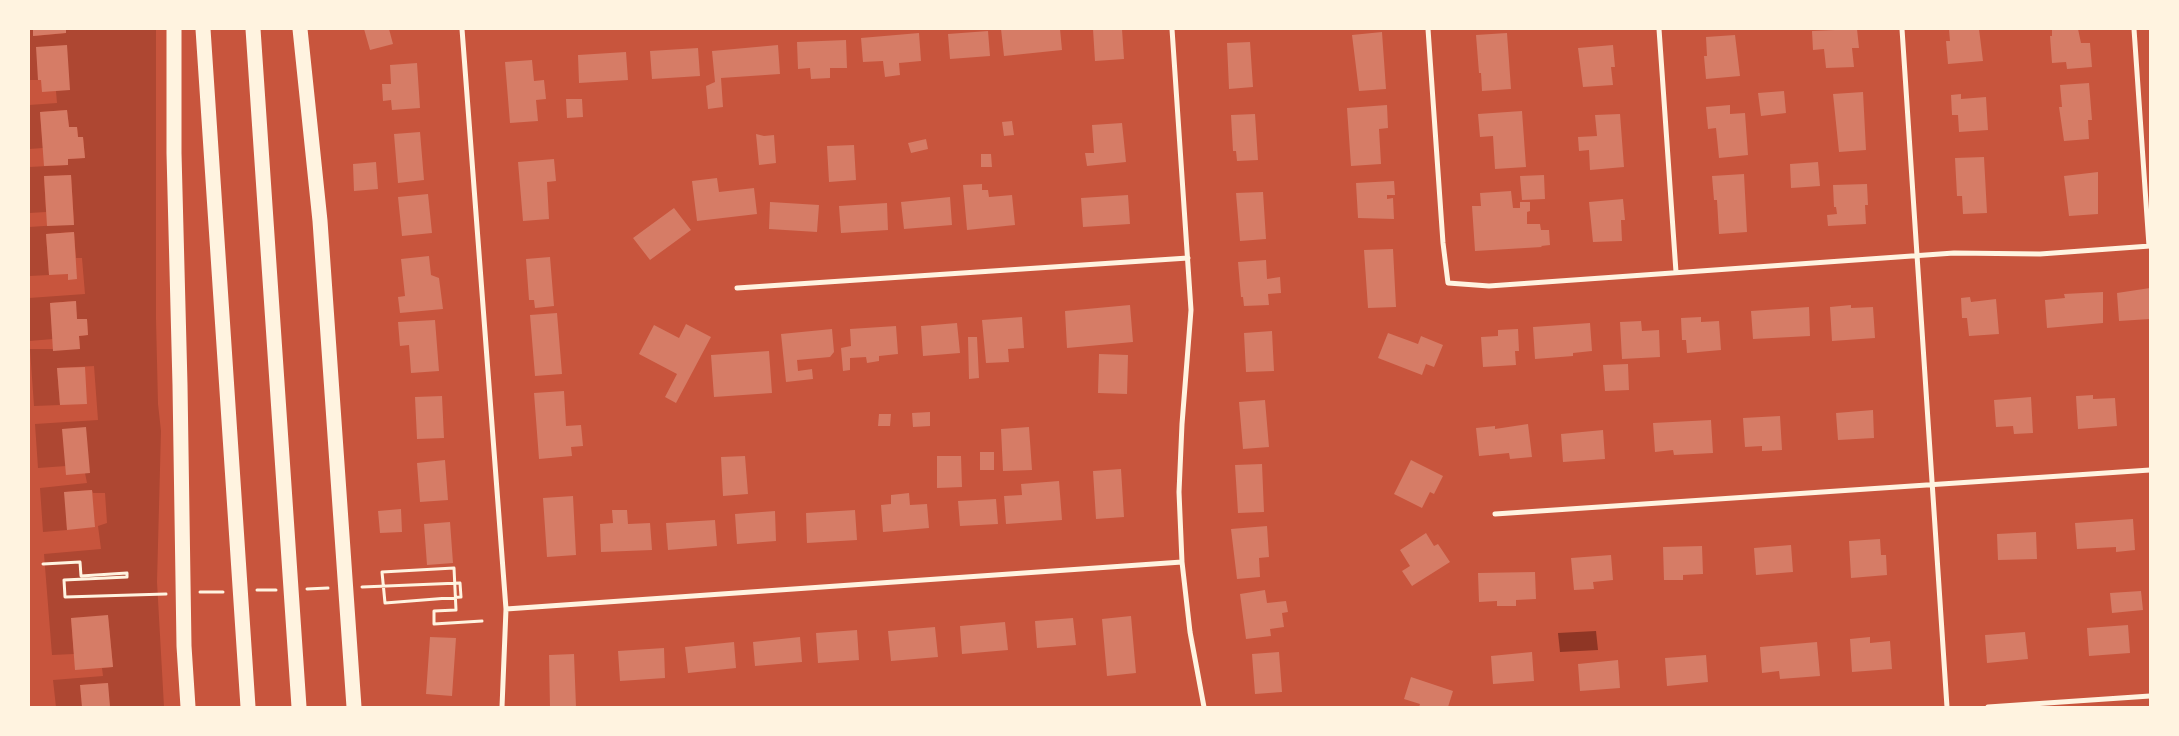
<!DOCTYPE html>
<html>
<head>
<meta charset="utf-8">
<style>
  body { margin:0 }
  #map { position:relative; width:2179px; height:736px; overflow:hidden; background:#c8553d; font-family:Inter,sans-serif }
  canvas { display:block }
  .frame { position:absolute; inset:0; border:30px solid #fff3e0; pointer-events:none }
</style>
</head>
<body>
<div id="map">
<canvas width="2179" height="736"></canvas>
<div class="frame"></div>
</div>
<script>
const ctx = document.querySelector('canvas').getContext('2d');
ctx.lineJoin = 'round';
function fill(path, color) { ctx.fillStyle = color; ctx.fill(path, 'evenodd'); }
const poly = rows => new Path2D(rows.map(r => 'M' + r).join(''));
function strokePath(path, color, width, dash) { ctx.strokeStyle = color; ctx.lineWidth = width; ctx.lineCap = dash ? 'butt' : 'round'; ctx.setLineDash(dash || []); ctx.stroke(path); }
fill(poly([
  [29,29,33,29,34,36,66,33,66,29,156,29,156,319,158,404,161,431,157,582,164,707,110,707,107,683,81,685,82,707,56,707,53,680,103,676,102,668,113,667,108,617,71,618,74,654,52,655,44,554,101,549,98,526,107,523,105,493,93,493,92,490,65,492,67,530,43,532,40,488,87,483,85,473,66,466,38,468,35,424,98,420,94,366,57,368,60,405,34,406,30,349,80,349,79,336,88,335,87,319,77,319,75,301,50,303,53,339,29,341,29,298,85,294,82,258,76,258,74,232,46,234,49,275,29,276,29,227,74,224,71,175,44,177,46,212,29,213,29,167,68,165,68,159,85,158,83,137,78,137,77,127,69,127,67,110,40,112,43,148,29,149,29,105,57,103,56,91,67,46,38,80,29,80]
]), '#ae4732');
fill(poly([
  [1596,631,1598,650,1560,652,1558,633]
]), '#8f3625');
fill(poly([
  [33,29,66,29,66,33,33,36],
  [364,29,389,29,393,44,370,50],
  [1001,29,1060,29,1062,50,1004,56],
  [1093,29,1122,29,1124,59,1095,61],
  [1857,29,1859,48,1852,48,1854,67,1826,68,1824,49,1813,50,1812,31],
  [1949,29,1979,29,1983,61,1948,64,1946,41,1950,41],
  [2052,29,2078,29,2081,43,2090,43,2092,67,2067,69,2066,62,2052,63,2050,36,2052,36],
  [988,31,990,56,950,59,948,34],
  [1382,32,1386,89,1359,91,1352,35],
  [919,33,921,61,899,63,900,75,885,77,883,61,863,62,861,38],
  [1507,33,1511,89,1482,91,1481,73,1479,73,1476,35],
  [1735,35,1740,76,1706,79,1704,56,1707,56,1706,37],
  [846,40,847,68,830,68,830,78,811,79,810,68,798,69,797,42],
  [1250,42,1253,87,1229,89,1227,43],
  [67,45,70,90,42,92,41,80,38,80,36,47],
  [778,45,780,74,721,78,723,107,708,109,706,86,715,82,712,51],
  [1613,45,1615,67,1611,67,1613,85,1583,87,1578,48],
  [698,48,700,76,652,79,650,51],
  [626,52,628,80,579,83,578,55],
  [532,60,534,81,544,80,546,99,536,100,538,121,510,123,505,62],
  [417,63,420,108,392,110,391,100,383,101,382,84,391,84,390,65],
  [2089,83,2092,120,2088,120,2089,139,2064,141,2059,107,2062,107,2060,85],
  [1784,91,1786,113,1761,116,1758,93],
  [1863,92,1866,150,1839,152,1833,94],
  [1961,94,1961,99,1986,97,1988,130,1959,132,1958,115,1952,115,1951,95],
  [566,99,582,99,583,117,567,118],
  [1387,105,1388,128,1379,129,1381,164,1351,166,1347,108],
  [1730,105,1730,114,1745,113,1748,155,1719,158,1716,128,1708,129,1706,107],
  [67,110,69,127,77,127,78,137,83,137,85,158,68,159,68,165,44,166,40,112],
  [1522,111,1526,167,1495,169,1493,136,1480,137,1478,114],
  [1255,114,1258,160,1237,161,1236,151,1233,151,1231,115],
  [1620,114,1624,167,1590,170,1589,150,1579,151,1578,137,1597,136,1595,115],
  [1012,121,1014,135,1004,136,1002,122],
  [1122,123,1126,162,1087,166,1085,153,1094,153,1092,125],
  [420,132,424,180,398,183,394,134],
  [756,134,764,136,774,135,776,163,759,165],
  [926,139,928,149,911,153,908,143],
  [854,145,856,180,829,182,827,146],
  [981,154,991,154,992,167,981,167],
  [1984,157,1987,213,1963,214,1962,196,1957,196,1955,158],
  [554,159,556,181,547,182,549,219,523,221,518,162],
  [376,162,378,189,354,191,353,164],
  [1818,162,1820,186,1791,188,1790,164],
  [2098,172,2098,214,2069,216,2064,176],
  [1744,174,1747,232,1719,234,1717,200,1714,200,1712,176],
  [71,175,74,225,47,226,44,176],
  [1544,175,1545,199,1522,200,1520,176],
  [717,178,719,192,754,188,757,214,697,221,692,181],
  [1394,181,1395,195,1387,195,1387,199,1393,198,1394,219,1358,218,1356,183],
  [982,184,982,190,988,190,989,197,1012,195,1015,225,967,230,963,185],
  [1867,184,1868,205,1865,205,1866,224,1828,226,1827,215,1837,214,1836,207,1834,207,1833,185],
  [1511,191,1513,208,1520,208,1520,202,1530,202,1530,211,1527,212,1527,224,1540,224,1541,230,1549,230,1550,245,1541,246,1542,247,1475,251,1472,206,1481,206,1480,193],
  [1263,192,1266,239,1240,241,1236,193],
  [428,194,432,233,402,236,398,197],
  [1128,195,1130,224,1083,227,1081,198],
  [950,197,952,225,904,229,901,202],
  [1623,199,1625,220,1621,220,1622,241,1593,242,1589,202],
  [770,202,819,205,817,232,769,229],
  [887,203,888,230,841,233,839,206],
  [674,208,691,230,650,260,633,238],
  [74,232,77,279,68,280,68,274,49,275,46,234],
  [1393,249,1396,307,1368,308,1364,250],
  [429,256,431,275,439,278,443,309,400,313,398,297,405,296,401,259],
  [550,257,554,306,535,308,534,300,529,300,526,259],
  [1266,260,1267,279,1280,277,1281,293,1268,294,1269,305,1244,306,1243,297,1241,297,1238,262],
  [2150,288,2150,319,2119,321,2117,293],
  [2103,292,2103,323,2047,328,2045,300,2065,298,2064,294],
  [1970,297,1971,302,1996,299,1999,334,1969,336,1967,318,1962,318,1961,298],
  [76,301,77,319,87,319,88,335,79,336,80,349,53,351,50,303],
  [1130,305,1133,342,1067,348,1065,311],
  [1851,305,1851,308,1873,307,1875,338,1832,341,1830,307],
  [1809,307,1810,336,1753,339,1751,311],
  [557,313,562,374,535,376,530,315],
  [1022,317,1024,348,1008,349,1009,362,986,363,982,320],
  [1701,317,1701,322,1719,321,1721,350,1687,353,1686,340,1682,340,1681,318],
  [435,320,439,371,411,373,409,345,400,346,398,322],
  [1641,321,1642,331,1659,330,1660,357,1622,359,1620,322],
  [957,323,960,353,923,356,921,326],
  [1590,323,1592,351,1573,353,1573,356,1535,359,1533,327],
  [686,324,711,337,676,403,665,397,677,374,639,354,654,325,679,338],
  [896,326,898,354,879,356,879,361,867,363,866,357,850,358,850,370,843,371,841,348,851,346,850,329],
  [832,329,834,352,830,357,797,360,798,371,812,369,813,379,786,382,781,334],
  [1518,329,1519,351,1515,351,1516,365,1483,367,1481,337,1498,336,1498,330],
  [1272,331,1274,371,1246,372,1244,333],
  [1388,333,1418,344,1421,336,1443,345,1434,367,1426,364,1422,375,1378,358],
  [968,337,977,337,979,378,969,379],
  [769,351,772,393,714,397,711,355],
  [1099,354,1128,355,1127,394,1098,393],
  [1628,364,1629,390,1605,391,1603,365],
  [85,367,87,404,60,405,57,368],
  [564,391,566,426,581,425,583,446,571,447,572,456,539,459,534,393],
  [2093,395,2093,399,2115,398,2117,426,2078,429,2076,396],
  [442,396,444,438,417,439,415,397],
  [2031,397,2033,433,2014,434,2013,426,1996,427,1994,400],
  [1265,400,1269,447,1243,449,1239,402],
  [1873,410,1874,438,1838,440,1836,413],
  [930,412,930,426,913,427,912,413],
  [879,414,891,414,890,426,878,426],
  [1780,416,1782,450,1762,451,1762,446,1745,447,1743,418],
  [1711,420,1713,453,1674,455,1673,450,1655,452,1653,423],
  [1528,424,1532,457,1510,459,1509,453,1479,456,1476,428,1495,426,1495,429],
  [86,427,90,473,66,475,62,429],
  [1029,427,1032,470,1003,471,1001,429],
  [1603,430,1605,459,1563,462,1561,434],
  [980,452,994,452,994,470,980,470],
  [745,456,748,494,723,496,721,457],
  [937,456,961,456,962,487,937,488],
  [445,460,448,500,420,502,417,463],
  [1411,460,1443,476,1434,494,1430,492,1422,508,1394,494],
  [1262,464,1264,512,1238,513,1235,465],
  [1121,469,1124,517,1096,519,1093,471],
  [1059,481,1062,520,1006,524,1004,496,1022,495,1021,484],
  [92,490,95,527,67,530,64,492],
  [909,493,910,505,927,504,929,528,883,532,881,505,891,504,891,495],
  [573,496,576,555,547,557,543,498],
  [996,499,998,524,960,526,958,501],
  [401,509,402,532,380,533,378,511],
  [612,510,627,510,628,524,650,523,652,550,601,552,600,524,613,523],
  [855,510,857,540,807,543,806,513],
  [775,511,776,541,737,544,735,514],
  [2133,519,2135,550,2116,552,2116,547,2077,549,2075,523],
  [715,520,717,546,668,550,666,523],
  [450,522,453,563,427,565,424,524],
  [1267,526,1269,557,1259,558,1260,577,1237,579,1231,529],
  [2036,532,2037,559,1998,560,1997,534],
  [1426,533,1434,546,1438,544,1450,562,1412,586,1402,571,1410,566,1400,550],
  [1880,539,1881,555,1886,555,1887,575,1851,578,1849,541],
  [1791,545,1793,572,1756,575,1754,548],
  [1702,546,1703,574,1683,575,1683,580,1664,580,1663,547],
  [1611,555,1613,580,1593,582,1594,589,1574,590,1571,558],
  [1535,572,1536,599,1516,600,1516,606,1497,606,1497,601,1479,602,1478,573],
  [1265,590,1267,603,1286,601,1288,612,1282,613,1284,627,1270,629,1271,636,1246,639,1240,594],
  [2141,591,2143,610,2112,613,2110,593],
  [108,615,113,667,75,670,71,618],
  [1131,616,1136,673,1107,676,1102,619],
  [1073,618,1076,645,1037,648,1035,621],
  [1005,622,1008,650,962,654,960,626],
  [2128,625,2130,653,2089,656,2087,628],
  [935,627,938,657,891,661,888,631],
  [857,630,859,660,818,663,816,633],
  [2025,632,2028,659,1987,663,1985,635],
  [430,637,456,638,452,696,426,694],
  [800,637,802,662,755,666,753,642],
  [1870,637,1870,643,1890,641,1892,669,1852,672,1850,639],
  [734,642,736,668,688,673,685,647],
  [1817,642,1820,676,1780,679,1779,671,1762,673,1760,647],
  [664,648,665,678,620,681,618,651],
  [1279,652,1282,692,1255,694,1252,654],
  [1532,652,1534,681,1493,684,1491,656],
  [574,654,576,707,550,707,549,655],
  [1706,655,1708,682,1667,686,1665,658],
  [1618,660,1620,688,1580,691,1578,664],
  [1411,677,1453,691,1448,707,1419,707,1420,704,1404,699],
  [108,683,110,707,82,707,80,685]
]), '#d67c66');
strokePath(poly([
  [43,564,80,562,81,576,127,573,127,577],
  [127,577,64,580,65,597,166,594],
  [362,587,460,583,461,597,385,603,382,572,454,568,456,610,434,611,434,624,482,621],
  [307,589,328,588],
  [257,590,276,590],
  [200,592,223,592]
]), '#fff3e0', 3);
strokePath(poly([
  [462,29,506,609,502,707],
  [1172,29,1191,310,1182,424,1179,492,1182,562,1190,632,1204,707],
  [1428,29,1443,243,1448,283,1489,286,1954,253,2040,254,2150,246],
  [1659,29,1676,272],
  [1902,29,1947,707],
  [2134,29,2149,246],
  [737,288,1188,258],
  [1495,514,2150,470],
  [506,609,1182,562],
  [1988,707,2150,696]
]), '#fff3e0', 5);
strokePath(poly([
  [174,29,174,153,180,385,184,646,188,707],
  [203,29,248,707],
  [253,29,299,707],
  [300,29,320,221,354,707]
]), '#fff3e0', 15);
</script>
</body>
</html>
